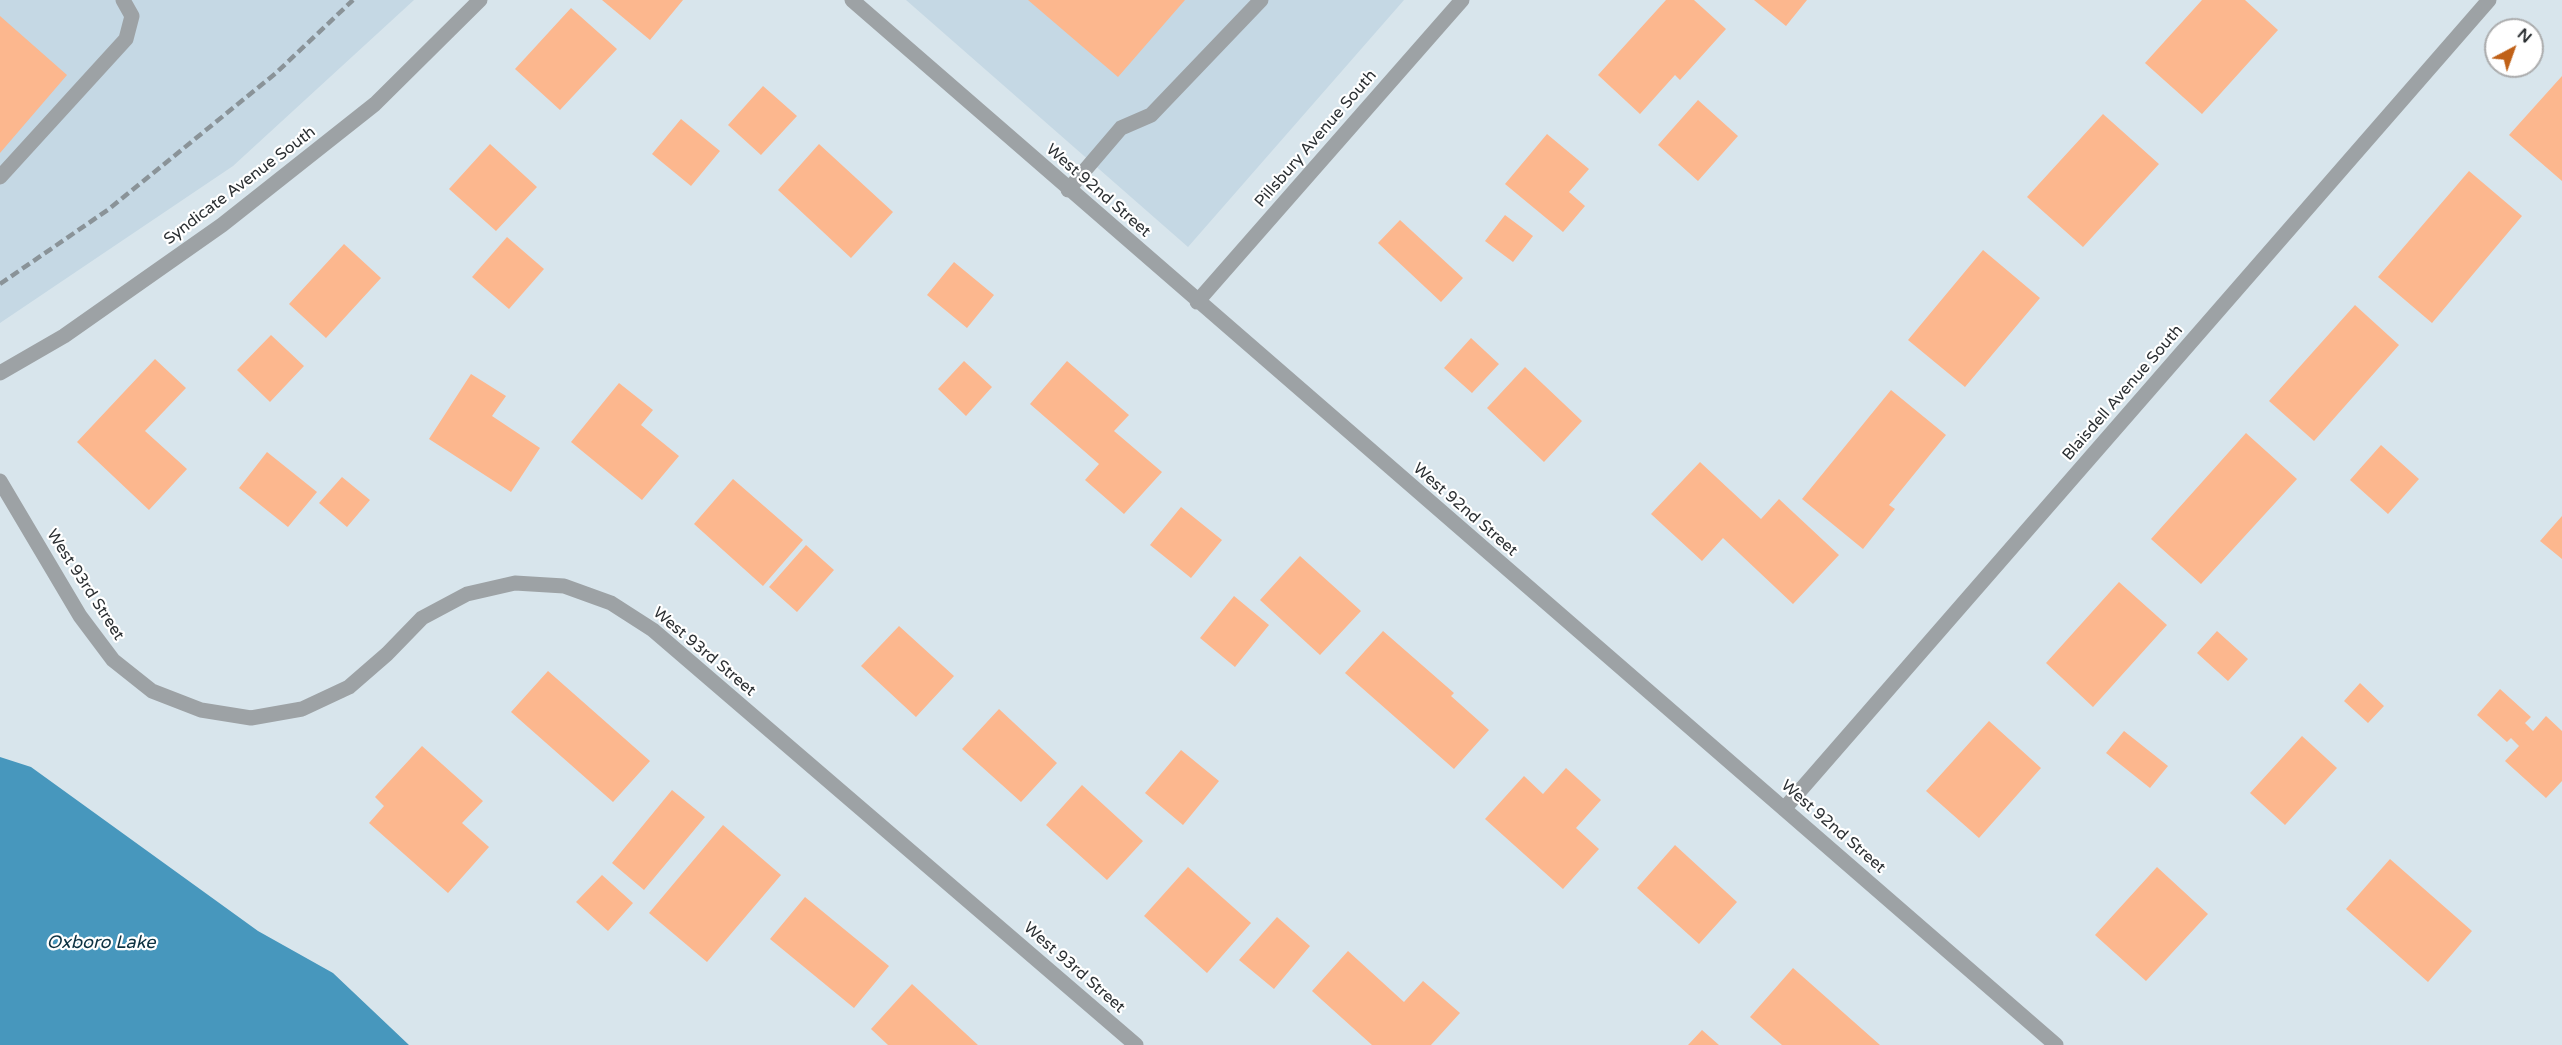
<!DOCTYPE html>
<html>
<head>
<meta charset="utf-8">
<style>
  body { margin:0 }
  #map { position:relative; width:2562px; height:1045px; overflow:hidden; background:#d8e5ec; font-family:"Varela Round",sans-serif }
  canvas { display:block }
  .north { position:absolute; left:2484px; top:18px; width:60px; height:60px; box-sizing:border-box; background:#fff; border:2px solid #abacad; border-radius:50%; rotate:41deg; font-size:16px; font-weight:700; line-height:24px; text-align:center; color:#2c3033 }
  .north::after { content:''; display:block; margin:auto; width:21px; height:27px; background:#c06117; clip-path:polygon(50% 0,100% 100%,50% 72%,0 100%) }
</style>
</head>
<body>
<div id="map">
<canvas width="2562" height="1045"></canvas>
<div class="north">N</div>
</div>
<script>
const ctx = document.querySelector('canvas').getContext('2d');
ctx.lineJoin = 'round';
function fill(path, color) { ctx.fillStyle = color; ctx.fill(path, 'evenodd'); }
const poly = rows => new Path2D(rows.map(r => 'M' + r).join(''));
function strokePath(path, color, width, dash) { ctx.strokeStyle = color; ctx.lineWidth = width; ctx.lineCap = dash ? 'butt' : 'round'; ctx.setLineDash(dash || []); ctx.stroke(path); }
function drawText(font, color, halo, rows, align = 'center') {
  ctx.font = font + ' "Varela Round",sans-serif'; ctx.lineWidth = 4.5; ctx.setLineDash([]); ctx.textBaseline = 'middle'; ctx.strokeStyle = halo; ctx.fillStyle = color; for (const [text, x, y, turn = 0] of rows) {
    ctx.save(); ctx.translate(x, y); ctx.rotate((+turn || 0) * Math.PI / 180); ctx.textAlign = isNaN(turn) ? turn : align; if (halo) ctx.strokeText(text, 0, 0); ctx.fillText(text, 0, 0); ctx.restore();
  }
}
fill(poly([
  [0,0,414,0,233,166,0,323],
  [906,0,1404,0,1188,247]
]), '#c5d8e4');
fill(poly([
  [0,757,31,767,258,931,333,973,409,1045,0,1045]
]), '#4797bd');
fill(poly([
  [602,0,683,0,650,40],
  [1028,0,1185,0,1118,77],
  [1666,0,1694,0,1726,29,1680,80,1675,75,1640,114,1598,75],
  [1754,0,1807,0,1786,26],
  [2202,0,2245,0,2278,30,2202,114,2145,63],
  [571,8,617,49,560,110,515,69],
  [0,16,67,75,0,153],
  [2562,76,2562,181,2509,135],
  [763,86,797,116,761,155,728,125],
  [1698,100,1738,136,1698,181,1658,145],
  [2103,114,2159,164,2083,247,2027,197],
  [681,119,720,151,691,186,652,154],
  [1547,134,1589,169,1569,192,1585,206,1563,232,1505,184],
  [490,144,537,187,496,231,449,189],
  [819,144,893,212,851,258,778,190],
  [2469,171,2522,216,2432,323,2378,277],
  [1505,215,1533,236,1513,262,1485,241],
  [1400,220,1463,278,1441,302,1378,243],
  [507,237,544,269,509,309,472,277],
  [344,244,381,278,326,338,289,304],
  [1983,250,2040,298,1965,387,1908,340],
  [954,262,994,295,967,328,927,295],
  [2355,305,2399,345,2314,441,2269,401],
  [271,335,304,366,270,402,237,370],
  [1471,338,1499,364,1472,393,1444,368],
  [155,359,186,388,145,431,187,469,149,510,77,442],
  [964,361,992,387,966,416,938,389],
  [1067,361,1129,415,1114,431,1162,472,1124,514,1085,480,1099,464,1030,404],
  [1525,367,1582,421,1544,462,1487,408],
  [471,374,506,396,492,416,540,448,511,492,429,439],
  [619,383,653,410,641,425,679,456,642,500,571,442],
  [1891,390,1946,435,1889,505,1895,509,1863,549,1802,499],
  [2246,433,2297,479,2201,584,2151,539],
  [2381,445,2419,479,2388,514,2350,480],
  [267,452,317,492,288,527,239,488],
  [1700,462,1761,519,1779,499,1839,555,1793,604,1723,538,1702,561,1651,514],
  [342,477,370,500,347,527,319,503],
  [733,479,803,540,763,586,694,524],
  [1181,507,1222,540,1191,578,1150,545],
  [2562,516,2562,559,2540,541],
  [806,545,834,570,797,612,769,587],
  [1300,556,1361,611,1320,655,1260,600],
  [2119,582,2167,625,2093,707,2046,663],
  [1234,596,1269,625,1235,667,1200,638],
  [899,626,954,676,916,717,861,666],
  [1383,631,1454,693,1451,696,1489,730,1454,769,1345,673],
  [2217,631,2248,659,2228,681,2197,653],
  [548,671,650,761,613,802,511,712],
  [2360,683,2384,706,2368,723,2344,701],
  [2500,689,2531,717,2525,723,2533,731,2546,716,2562,731,2562,781,2546,798,2505,761,2519,746,2511,738,2507,742,2477,715],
  [999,709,1057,763,1021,802,962,749],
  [1989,721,2041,768,1979,838,1926,791],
  [2124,731,2168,766,2150,788,2106,753],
  [2302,736,2337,768,2285,825,2250,793],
  [422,746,483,801,462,823,489,847,448,893,369,823,384,806,375,797],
  [1181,750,1219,781,1183,825,1145,793],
  [1566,768,1601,800,1576,828,1599,849,1563,889,1485,819,1524,776,1543,794],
  [1082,785,1143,841,1107,880,1046,825],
  [672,790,705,817,644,890,612,863],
  [723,825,781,875,707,962,649,913],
  [1675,845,1737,902,1699,944,1637,888],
  [2390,859,2472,931,2428,982,2346,909],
  [1188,867,1251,923,1207,973,1144,916],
  [2157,867,2208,914,2146,981,2095,935],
  [602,875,633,903,608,931,576,902],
  [805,897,889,966,854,1008,770,939],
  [1277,917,1310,946,1274,989,1239,960],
  [1348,951,1404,1002,1423,981,1460,1013,1431,1045,1372,1045,1312,991],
  [1793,968,1880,1045,1782,1045,1750,1017],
  [912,984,978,1045,888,1045,871,1029],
  [1702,1030,1719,1045,1688,1045]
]), '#fcb78e');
strokePath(poly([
  [852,0,2056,1045],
  [0,177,126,39,132,16,123,0],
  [1068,190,1121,128,1151,115,1261,0],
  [1197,302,1462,0],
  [0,373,64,336,222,225,375,104,480,0],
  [0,481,80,616,113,660,152,691,201,710,251,718,302,709,349,687,387,654,422,618,467,594,515,583,564,586,611,603,653,630,1136,1045],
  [1784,809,2489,0]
]), '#9da2a5', 15);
strokePath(poly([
  [0,284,109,209,276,73,353,0]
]), '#8a9398', 4.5, [9, 4.5]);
drawText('16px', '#2c3033', '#fff', [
  ["Pillsbury Avenue South",1316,139,-49],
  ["Syndicate Avenue South",240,186,-37],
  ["West 92nd Street",1098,191,41],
  ["Blaisdell Avenue South",2123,393,-49],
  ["West 92nd Street",1465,510,41],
  ["West 93rd Street",85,585,57],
  ["West 93rd Street",704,652,40],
  ["West 92nd Street",1833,827,41],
  ["West 93rd Street",1074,968,41]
]);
drawText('italic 18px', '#0d3242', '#fff', [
  ["Oxboro Lake",101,943]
]);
</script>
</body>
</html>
